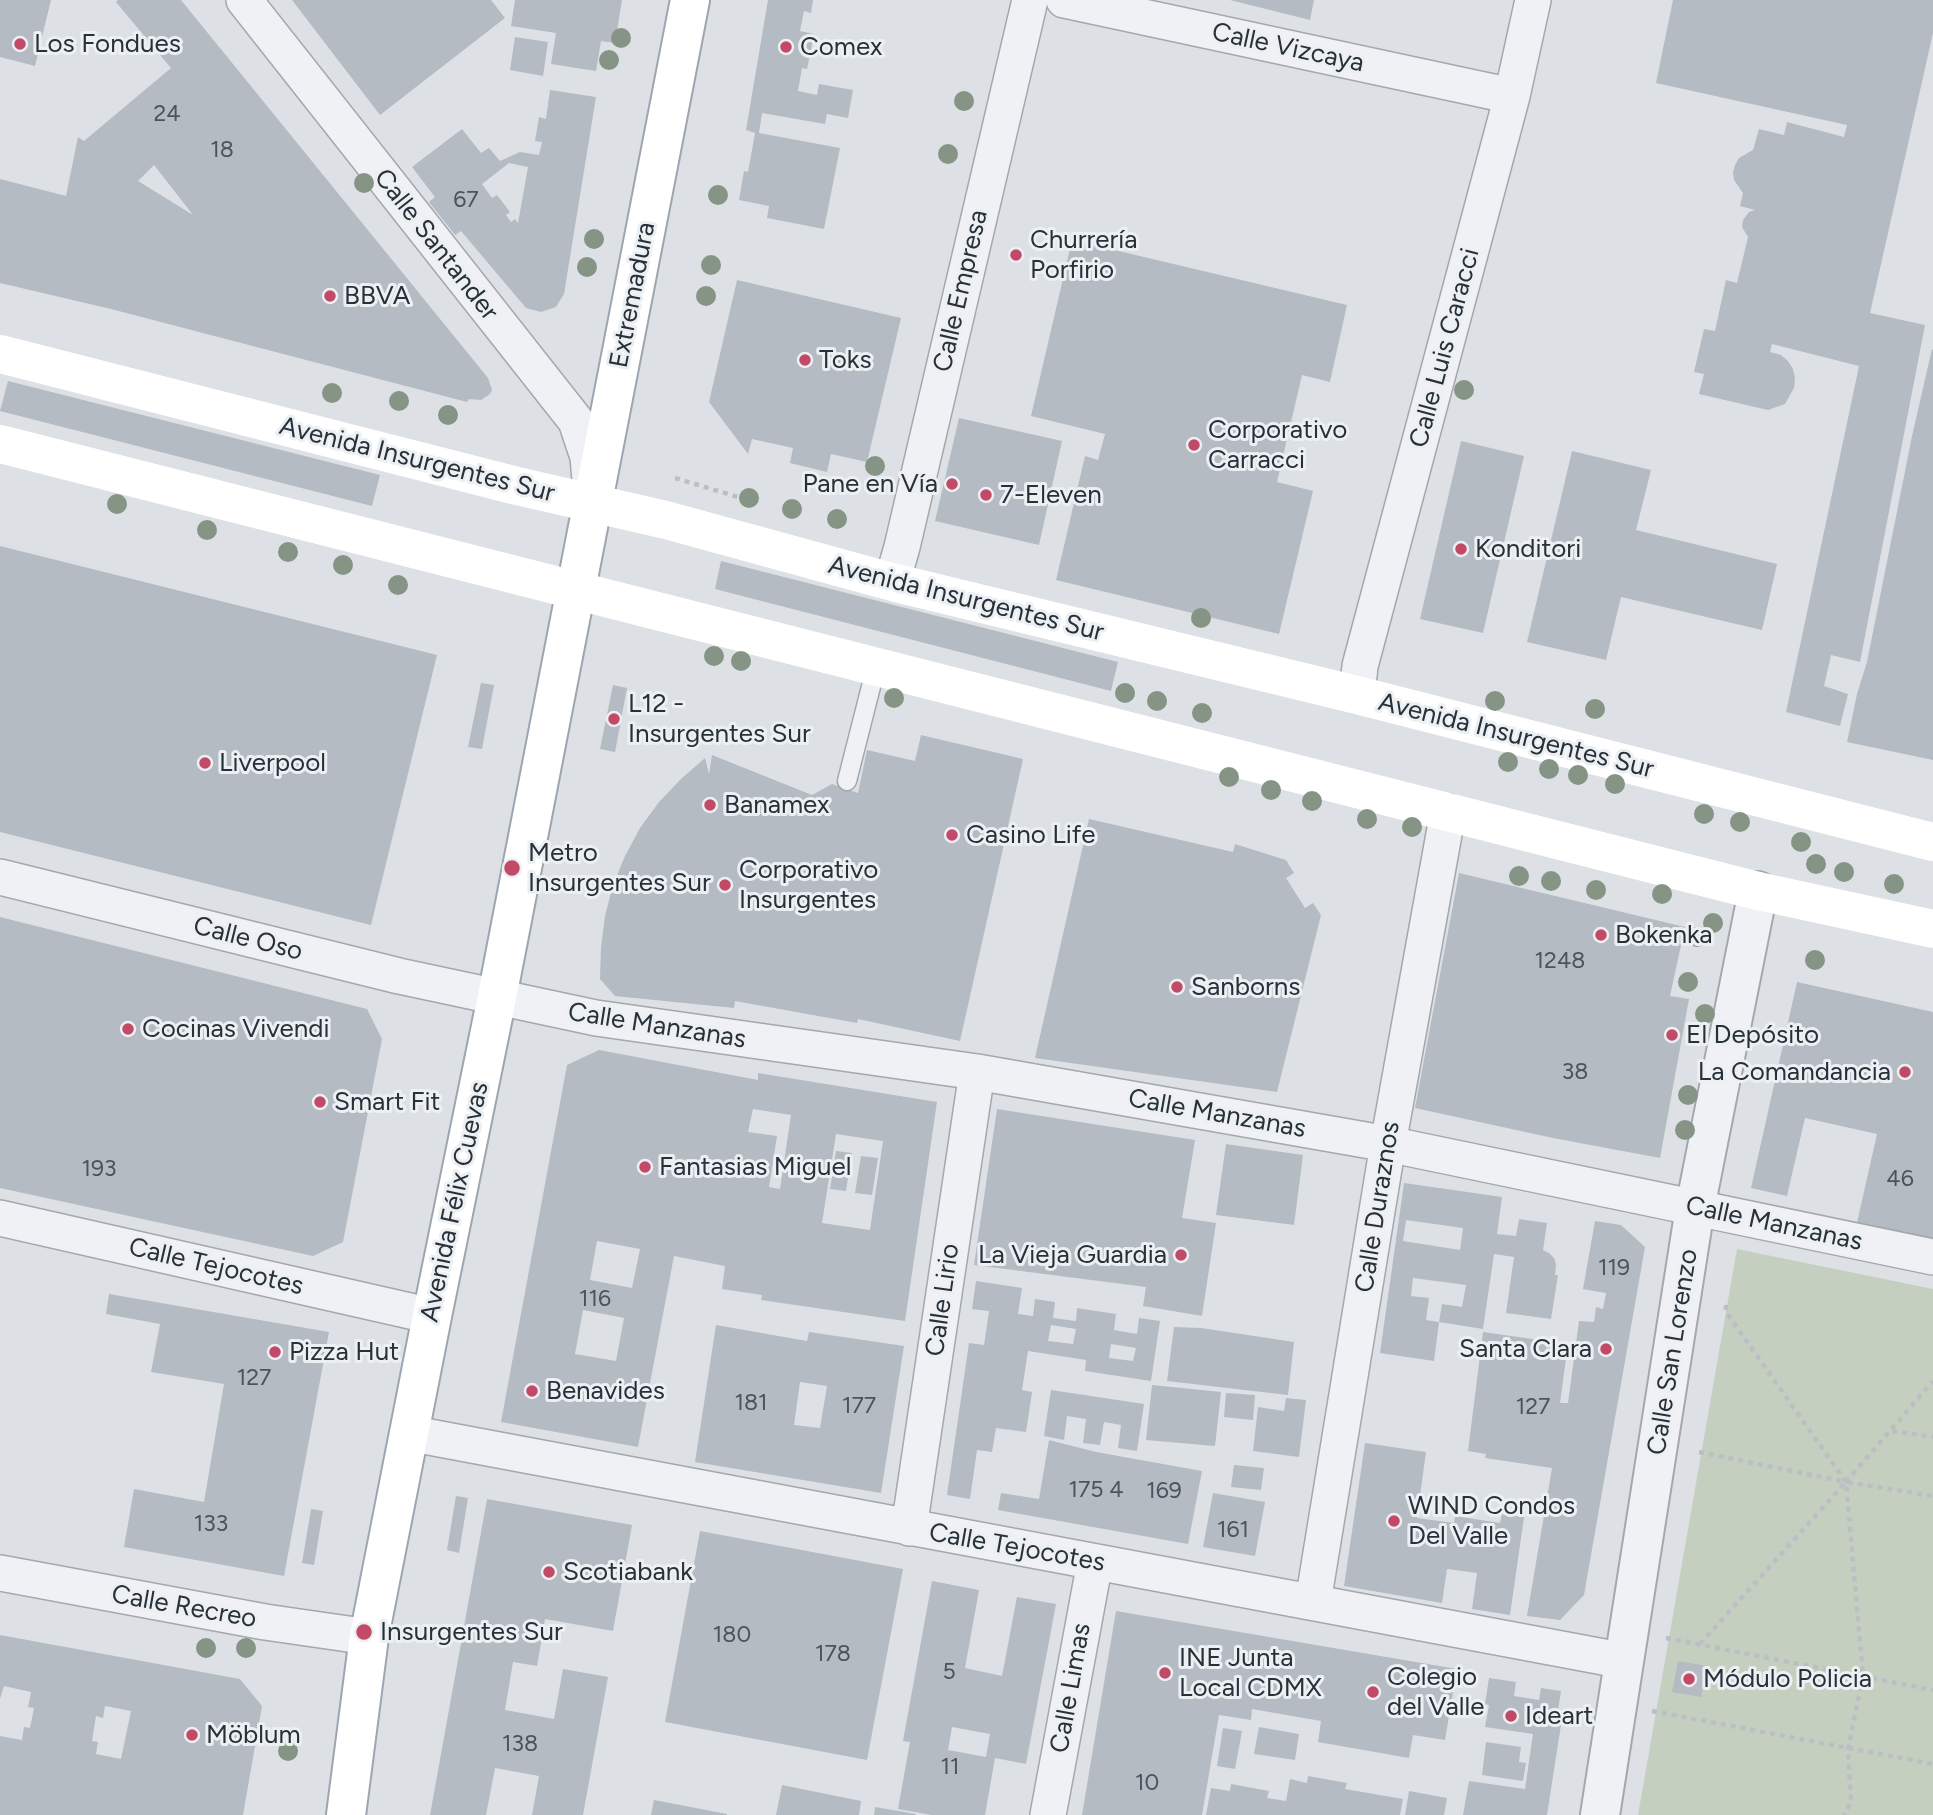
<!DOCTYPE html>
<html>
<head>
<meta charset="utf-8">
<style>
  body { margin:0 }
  canvas { display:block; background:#dde1e5 }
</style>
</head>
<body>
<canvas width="1933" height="1815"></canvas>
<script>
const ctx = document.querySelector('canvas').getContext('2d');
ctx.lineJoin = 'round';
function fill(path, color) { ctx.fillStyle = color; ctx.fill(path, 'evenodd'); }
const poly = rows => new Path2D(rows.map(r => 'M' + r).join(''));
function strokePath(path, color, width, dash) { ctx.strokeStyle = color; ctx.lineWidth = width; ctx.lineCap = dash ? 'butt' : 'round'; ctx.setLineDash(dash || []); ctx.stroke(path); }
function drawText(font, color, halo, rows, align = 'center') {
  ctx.font = font + ' Figtree,sans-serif'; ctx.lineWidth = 6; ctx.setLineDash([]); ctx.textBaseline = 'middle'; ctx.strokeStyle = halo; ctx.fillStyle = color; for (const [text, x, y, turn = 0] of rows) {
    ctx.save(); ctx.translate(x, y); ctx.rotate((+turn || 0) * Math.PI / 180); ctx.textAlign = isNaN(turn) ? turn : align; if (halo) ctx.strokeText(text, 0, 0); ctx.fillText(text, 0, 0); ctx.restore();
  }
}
fill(poly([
  [1737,1249,1933,1289,1933,1815,1638,1815]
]), '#c4cfbf');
fill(poly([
  [0,0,51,0,35,66,0,57],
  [118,0,181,0,488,378,492,390,490,394,481,400,469,399,467,402,111,309,0,283,0,179,66,196,78,137,84,141,171,68,116,2],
  [154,165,193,215,138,181],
  [292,0,491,0,505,18,380,115],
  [515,0,622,0,615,43,601,41,596,71,551,64,556,33,511,26],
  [768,0,813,0,811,13,804,11,800,31,814,34,807,69,802,68,798,91,817,95,819,84,853,90,848,118,827,114,825,124,762,113,759,133,840,148,824,229,767,218,769,206,739,200,744,171,748,172,755,133,746,130],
  [1230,0,1314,0,1310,20],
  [1673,0,1933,0,1933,33,1870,313,1925,325,1860,662,1831,655,1824,686,1848,694,1840,726,1786,712,1859,366,1772,344,1770,352,1781,355,1788,361,1793,369,1795,378,1794,388,1785,404,1768,410,1699,394,1704,374,1694,372,1704,329,1715,331,1726,280,1737,283,1748,237,1742,227,1743,220,1749,212,1755,210,1740,206,1743,193,1734,180,1733,173,1735,165,1739,158,1753,150,1759,129,1784,135,1787,122,1844,137,1847,125,1656,83],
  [515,37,548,42,543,76,510,70],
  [550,90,596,97,564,294,556,307,541,312,526,308,461,231,455,235,429,202,435,197,412,167,462,129,481,153,489,148,500,161,520,152,539,155,542,142,535,141,539,117,546,119],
  [509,163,528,167,518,223,515,219,511,222,506,215,510,212,497,195,492,198,482,184],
  [1072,240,1347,305,1330,382,1302,375,1277,482,1313,491,1279,634,1056,580,1085,456,1098,460,1105,434,1031,416],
  [737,280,901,318,867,462,831,454,827,472,790,463,793,448,752,439,748,454,709,402],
  [1932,349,1933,350,1933,760,1847,742,1857,694,1867,662,1912,436],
  [8,381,380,475,372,506,0,411],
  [959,418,1062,441,1039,545,935,521],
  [1461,441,1524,456,1483,633,1420,619],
  [1572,451,1651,470,1636,530,1777,564,1762,630,1621,597,1606,660,1527,642],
  [0,546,437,655,371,925,0,832],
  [721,561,1118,662,1111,691,715,589],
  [481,683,494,685,482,749,468,747],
  [613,685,627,688,615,752,600,749],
  [921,735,1023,759,960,1041,858,1019,857,1023,735,1001,734,1008,615,996,600,979,601,947,605,916,613,885,625,856,640,828,659,802,681,779,705,758,709,774,712,755,812,795,832,784,858,793,867,750,915,761],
  [1089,819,1233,852,1235,844,1286,860,1294,873,1286,878,1305,908,1313,903,1321,915,1277,1092,1035,1058],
  [1459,873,1685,927,1670,996,1689,999,1660,1158,1553,1138,1415,1108],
  [0,917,367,1009,382,1039,343,1242,313,1256,0,1188],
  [1797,982,1933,1012,1933,1243,1856,1227,1877,1134,1805,1118,1787,1196,1751,1188],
  [599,1050,758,1080,758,1073,937,1102,905,1321,761,1300,762,1295,722,1289,725,1266,674,1256,638,1447,501,1422,567,1065],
  [753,1109,791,1115,780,1189,769,1187,777,1136,748,1132],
  [836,1134,883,1141,870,1230,822,1223],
  [597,1241,640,1249,632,1288,590,1280],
  [583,1310,624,1318,616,1361,575,1354],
  [997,1109,1195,1140,1182,1218,1216,1223,1202,1316,1143,1306,1146,1287,974,1265],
  [1226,1144,1303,1155,1294,1225,1216,1215],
  [836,1151,852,1153,846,1191,830,1189],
  [861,1156,878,1158,872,1195,855,1193],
  [1404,1183,1502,1197,1497,1234,1516,1236,1519,1219,1547,1223,1543,1250,1549,1253,1554,1258,1556,1264,1555,1275,1558,1275,1551,1319,1506,1313,1514,1257,1494,1254,1483,1329,1439,1322,1442,1304,1462,1307,1466,1285,1413,1278,1411,1296,1429,1298,1426,1320,1439,1322,1434,1361,1380,1353],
  [1406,1220,1463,1228,1460,1250,1403,1241],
  [1595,1221,1621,1225,1645,1247,1584,1595,1560,1620,1527,1616,1552,1468,1485,1458,1486,1454,1468,1451,1483,1332,1568,1344,1560,1403,1568,1403,1579,1321,1594,1322,1596,1307,1603,1309,1606,1293,1583,1289],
  [976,1281,1022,1288,1018,1314,1033,1316,1035,1299,1055,1302,1053,1318,1076,1321,1077,1308,1116,1314,1114,1330,1137,1334,1139,1318,1160,1321,1151,1381,1085,1371,1086,1360,1028,1351,1022,1390,1032,1392,1026,1432,996,1428,992,1452,977,1450,970,1499,947,1495,969,1343,984,1345,989,1311,972,1309],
  [1051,1325,1076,1329,1073,1344,1048,1341],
  [1111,1344,1136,1348,1133,1361,1109,1358],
  [109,1294,329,1332,284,1576,124,1547,134,1489,204,1502,224,1384,151,1372,160,1324,106,1314],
  [716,1325,807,1341,809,1332,904,1346,881,1493,695,1462],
  [800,1382,827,1386,820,1428,794,1425],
  [1174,1327,1201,1328,1294,1342,1288,1395,1167,1381],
  [1152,1385,1221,1392,1215,1446,1146,1440],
  [1051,1390,1144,1404,1137,1451,1118,1448,1121,1425,1104,1422,1100,1445,1083,1443,1086,1419,1067,1416,1064,1440,1044,1436],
  [1226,1393,1255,1395,1253,1420,1224,1417],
  [1286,1398,1306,1400,1299,1457,1253,1451,1258,1407,1284,1411],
  [1049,1440,1096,1452,1202,1471,1188,1544,998,1510,1001,1493,1039,1499],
  [1365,1443,1426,1452,1417,1518,1454,1523,1455,1516,1500,1523,1502,1514,1524,1517,1510,1615,1472,1609,1477,1573,1447,1569,1442,1603,1344,1586],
  [1234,1465,1264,1468,1261,1490,1231,1487],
  [1213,1493,1265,1502,1255,1556,1203,1547],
  [456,1496,468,1498,459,1553,447,1550],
  [487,1499,632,1525,613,1631,545,1619,537,1666,513,1662,505,1710,554,1719,563,1669,608,1677,583,1815,532,1815,539,1776,495,1768,486,1815,430,1815],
  [311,1509,323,1511,314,1565,302,1563],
  [700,1531,903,1569,867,1760,665,1722],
  [932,1581,979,1590,965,1668,1002,1676,1017,1597,1056,1604,1026,1764,995,1758,985,1815,932,1815,898,1809,910,1742,903,1741],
  [952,1727,990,1734,986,1757,948,1750],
  [1116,1611,1457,1669,1445,1740,1413,1735,1409,1758,1318,1742,1321,1721,1252,1709,1251,1720,1219,1715,1202,1815,1082,1815],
  [0,1635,240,1679,262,1706,243,1815,0,1815,0,1736,22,1740,24,1727,30,1728,34,1708,28,1707,31,1692,4,1686,0,1699],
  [105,1706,131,1711,121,1759,96,1754,98,1742,92,1741,96,1716,103,1718],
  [1678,1661,1707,1666,1701,1697,1672,1692],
  [1489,1678,1516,1682,1514,1696,1539,1700,1541,1688,1561,1691,1556,1724,1561,1725,1547,1815,1463,1815,1469,1781,1525,1789,1533,1734,1485,1727,1489,1705,1485,1704],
  [1259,1727,1299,1734,1295,1760,1254,1754],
  [1223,1728,1242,1731,1235,1769,1217,1766],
  [1486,1742,1521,1747,1519,1762,1526,1763,1523,1781,1482,1775],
  [1308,1776,1347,1783,1345,1789,1403,1799,1400,1815,1206,1815,1211,1788,1230,1791,1231,1784,1269,1791,1267,1798,1286,1801,1290,1779,1307,1783],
  [782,1785,861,1801,859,1815,776,1815],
  [1409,1791,1447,1798,1444,1815,1405,1815],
  [654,1800,727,1814,727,1815,651,1815],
  [875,1807,916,1814,915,1815,874,1815]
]), '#b4bbc2');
const service = poly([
  [847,781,876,667]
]);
const minor = poly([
  [244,0,576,421,588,457,591,491],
  [1064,0,1512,96],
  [892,582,902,547,1030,0],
  [1357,695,1360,666,1512,96,1533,0],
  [0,877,399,976,596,1018,977,1072,1388,1144,1933,1257],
  [0,1218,432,1316],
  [408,1433,1625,1661],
  [909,1528,977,1072],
  [0,1573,265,1622,369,1637],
  [1313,1602,1388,1144,1448,812],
  [1048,1815,1095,1562]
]);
const tertiary = poly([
  [1600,1815,1695,1208,1758,891]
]);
const primary = poly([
  [346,1815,369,1637,432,1316,497,997,690,0]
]);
strokePath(service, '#a3a8ae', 21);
strokePath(minor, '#a3a8ae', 38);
strokePath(tertiary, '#a3a8ae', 42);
strokePath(primary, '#9da6b0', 42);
strokePath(poly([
  [675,478,738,497],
  [1726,1305,1726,1312,1846,1482,1863,1676,1848,1749,1851,1801,1844,1815],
  [1892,1431,1933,1437],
  [1699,1452,1846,1482,1933,1381],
  [1666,1638,1933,1690],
  [1700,1644,1846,1482,1933,1496],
  [1652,1711,1933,1764]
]), '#bbbfc4', 4.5, [5, 5]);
strokePath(service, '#eff1f4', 18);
strokePath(minor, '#eff1f4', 35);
strokePath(tertiary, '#eff1f4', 38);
strokePath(poly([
  [0,354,517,486,666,520,892,582,1357,695,1933,842],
  [0,444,1758,891,1933,929]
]), '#fff', 38);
strokePath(primary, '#fff', 38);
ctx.fillStyle = '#869485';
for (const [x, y] of [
  [621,38],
  [609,60],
  [964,101],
  [948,154],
  [364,183],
  [718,195],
  [594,239],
  [711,265],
  [587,267],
  [706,296],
  [1464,390],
  [332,393],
  [399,401],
  [448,415],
  [875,466],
  [749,498],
  [117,504],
  [792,509],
  [837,519],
  [207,530],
  [288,552],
  [343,565],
  [398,585],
  [1201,618],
  [714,656],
  [741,661],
  [1125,693],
  [894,698],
  [1157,701],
  [1495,701],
  [1595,709],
  [1202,713],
  [1508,762],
  [1549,769],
  [1578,775],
  [1229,777],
  [1615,784],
  [1271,790],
  [1312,801],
  [1704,814],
  [1367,819],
  [1740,822],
  [1412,827],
  [1801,842],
  [1816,864],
  [1844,872],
  [1519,876],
  [1551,881],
  [1894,884],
  [1596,890],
  [1662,894],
  [1713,923],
  [1697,937],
  [1815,960],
  [1688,982],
  [1705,1014],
  [1688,1095],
  [1685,1130],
  [206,1648],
  [246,1648],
  [288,1751]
]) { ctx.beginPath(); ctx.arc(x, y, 10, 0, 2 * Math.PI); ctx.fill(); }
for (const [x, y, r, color] of [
  [20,44,7,"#c24a68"],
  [786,47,7,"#c24a68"],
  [1016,255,7,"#c24a68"],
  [330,296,7,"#c24a68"],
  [805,360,7,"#c24a68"],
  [1194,445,7,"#c24a68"],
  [952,484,7,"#c24a68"],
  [986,495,7,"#c24a68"],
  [1461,549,7,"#c24a68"],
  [614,719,7,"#c24a68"],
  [205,763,7,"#c24a68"],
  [710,805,7,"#c24a68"],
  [952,835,7,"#c24a68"],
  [512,868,9,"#c24a68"],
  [725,885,7,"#c24a68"],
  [1601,935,7,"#c24a68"],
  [1177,987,7,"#c24a68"],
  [128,1029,7,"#c24a68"],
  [1672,1035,7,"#c24a68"],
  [1905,1072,7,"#c24a68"],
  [320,1102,7,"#c24a68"],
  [645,1167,7,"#c24a68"],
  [1181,1255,7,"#c24a68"],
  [1606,1349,7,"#c24a68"],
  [275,1352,7,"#c24a68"],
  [532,1391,7,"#c24a68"],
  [1394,1521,7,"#c24a68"],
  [549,1572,7,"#c24a68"],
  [364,1632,9,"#c24a68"],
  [1165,1673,7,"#c24a68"],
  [1689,1679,7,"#c24a68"],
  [1373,1692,7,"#c24a68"],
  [1511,1716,7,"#c24a68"],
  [192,1735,7,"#c24a68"]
]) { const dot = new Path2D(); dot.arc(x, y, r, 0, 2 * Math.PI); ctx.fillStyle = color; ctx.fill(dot); strokePath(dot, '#ecf0f3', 2.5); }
drawText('23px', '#4b535c', null, [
  ["24",167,114],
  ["18",222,150],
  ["67",466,200],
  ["1248",1560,961],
  ["38",1575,1072],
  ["193",99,1169],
  ["46",1900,1179],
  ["119",1614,1268],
  ["116",595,1299],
  ["127",254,1378],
  ["181",751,1403],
  ["177",859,1406],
  ["127",1533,1407],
  ["175 4",1096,1490],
  ["169",1164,1491],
  ["133",211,1524],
  ["161",1233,1530],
  ["180",732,1635],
  ["178",833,1654],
  ["5",949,1672],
  ["138",520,1744],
  ["11",950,1767],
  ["10",1147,1783]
]);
drawText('26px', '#28303a', '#ecf0f3', [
  ["Los Fondues",34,44],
  ["Comex",800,47],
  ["Churrería",1030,240],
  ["Porfirio",1030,270],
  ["BBVA",344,296],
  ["Toks",819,360],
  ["Corporativo",1208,430],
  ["Carracci",1208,460],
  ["Pane en Vía",938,484,"right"],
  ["7-Eleven",1000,495],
  ["Konditori",1475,549],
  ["L12 -",628,704],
  ["Insurgentes Sur",628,734],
  ["Liverpool",219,763],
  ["Banamex",724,805],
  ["Casino Life",966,835],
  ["Metro",528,853],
  ["Insurgentes Sur",528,883],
  ["Corporativo",739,870],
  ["Insurgentes",739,900],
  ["Bokenka",1615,935],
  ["Sanborns",1191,987],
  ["Cocinas Vivendi",142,1029],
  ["El Depósito",1686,1035],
  ["La Comandancia",1891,1072,"right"],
  ["Smart Fit",334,1102],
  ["Fantasias Miguel",659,1167],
  ["La Vieja Guardia",1167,1255,"right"],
  ["Santa Clara",1592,1349,"right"],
  ["Pizza Hut",289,1352],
  ["Benavides",546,1391],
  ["WIND Condos",1408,1506],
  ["Del Valle",1408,1536],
  ["Scotiabank",563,1572],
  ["Insurgentes Sur",380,1632],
  ["INE Junta",1179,1658],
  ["Local CDMX",1179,1688],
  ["Colegio",1387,1677],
  ["del Valle",1387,1707],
  ["Módulo Policia",1703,1679],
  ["Ideart",1525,1716],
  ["Möblum",206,1735]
], 'left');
drawText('26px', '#28303a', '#ecf0f3', [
  ["Calle Vizcaya",1288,48,12],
  ["Calle Santander",436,245,52],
  ["Calle Empresa",961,291,-77],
  ["Extremadura",633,295,-79],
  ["Calle Luis Caracci",1445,348,-75],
  ["Avenida Insurgentes Sur",417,460,14],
  ["Avenida Insurgentes Sur",966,599,14],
  ["Avenida Insurgentes Sur",1516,736,14],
  ["Calle Oso",248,939,14],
  ["Calle Manzanas",657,1026,9],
  ["Calle Manzanas",1217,1114,10],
  ["Avenida Félix Cuevas",455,1202,-78],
  ["Calle Duraznos",1378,1207,-81],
  ["Calle Manzanas",1774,1224,12],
  ["Calle Tejocotes",216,1267,13],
  ["Calle Lirio",943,1300,-82],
  ["Calle San Lorenzo",1673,1352,-81],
  ["Calle Tejocotes",1017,1548,10],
  ["Calle Recreo",184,1607,10],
  ["Calle Limas",1071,1688,-80]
]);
</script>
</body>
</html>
